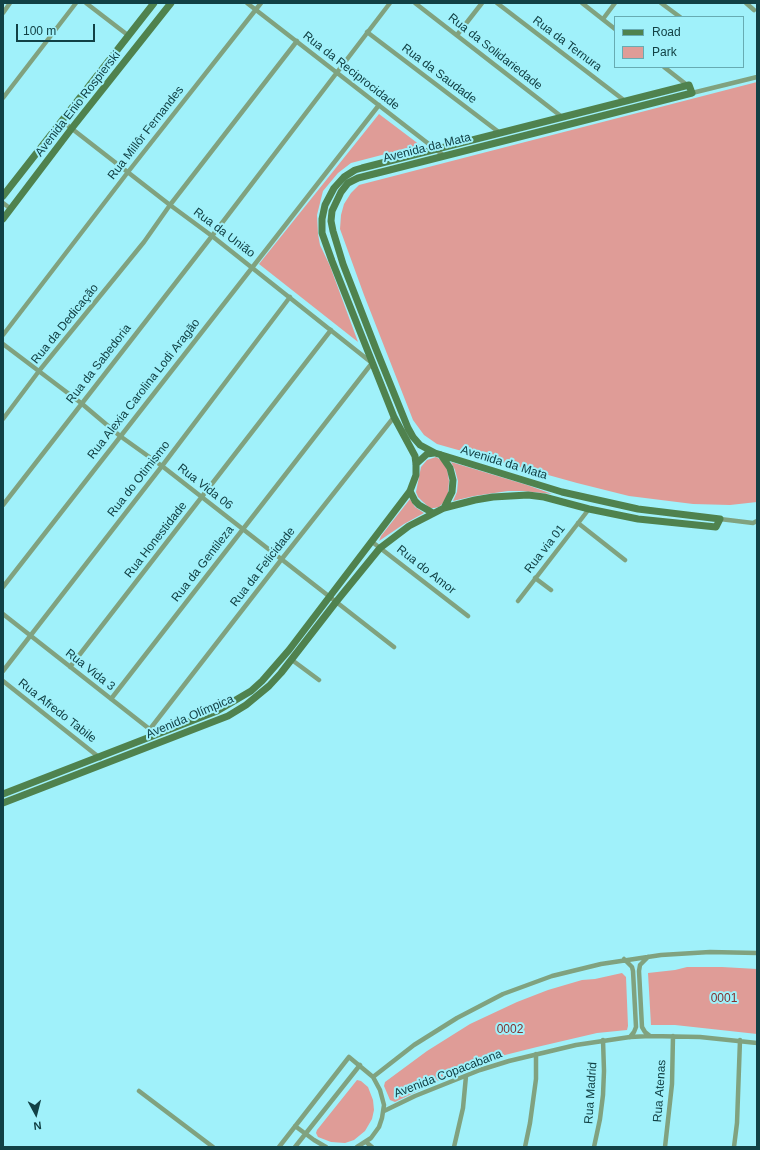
<!DOCTYPE html>
<html>
<head>
<meta charset="utf-8">
<style>
  body { margin:0 }
  #map { position:relative; width:760px; height:1150px; overflow:hidden; background:#a0f1fa; font-family:Arial,sans-serif }
  canvas { display:block }
  .frame { position:absolute; inset:0; border:4px solid #124145; pointer-events:none }
  .legend { position:absolute; left:614px; top:16px; width:130px; height:52px; box-sizing:border-box; background:#a0f1fa; border:1px solid #67abb2; margin:0; padding:5px 7px; list-style:none; font-size:12px; color:#124145 }
  .legend li { display:flex; align-items:center; gap:8px; height:20px }
  .legend b { width:20px; border:1px solid #67abb2 }
  .north { position:absolute; left:16px; top:1094px; width:40px; height:40px; -webkit-text-stroke:3px #a0f1fa; paint-order:stroke; rotate:173deg; font-size:11px; font-weight:700; line-height:16px; text-align:center; color:#124145 }
  .north::after { content:''; display:block; margin:auto; width:14px; height:18px; background:#124145; clip-path:polygon(50% 0,100% 100%,50% 72%,0 100%) }
  .scale { position:absolute; left:16px; top:24px; width:79px; height:18px; box-sizing:border-box; border:2px solid #124145; border-top:0; padding-left:5px; font-size:12px; line-height:14px; white-space:nowrap; color:#124145; -webkit-text-stroke:3px #a0f1fa; paint-order:stroke }
</style>
</head>
<body>
<div id="map">
<canvas width="760" height="1150"></canvas>
<div class="frame"></div>
<ul class="legend">
<li><b style="height:5px;background:#4f824e"></b>Road</li>
<li><b style="height:11px;background:#df9c97"></b>Park</li>
</ul>
<div class="north">N</div>
<div class="scale">100 m</div>
</div>
<script>
const ctx = document.querySelector('canvas').getContext('2d');
ctx.lineJoin = 'round';
function fill(path, color) { ctx.fillStyle = color; ctx.fill(path, 'evenodd'); }
const poly = rows => new Path2D(rows.map(r => 'M' + r).join(''));
function strokePath(path, color, width, dash) { ctx.strokeStyle = color; ctx.lineWidth = width; ctx.lineCap = dash ? 'butt' : 'round'; ctx.setLineDash(dash || []); ctx.stroke(path); }
function drawText(font, color, halo, rows, align = 'center') {
  ctx.font = font + ' Arial,sans-serif'; ctx.lineWidth = 4; ctx.setLineDash([]); ctx.textBaseline = 'middle'; ctx.strokeStyle = halo; ctx.fillStyle = color; for (const [text, x, y, turn = 0] of rows) {
    ctx.save(); ctx.translate(x, y); ctx.rotate((+turn || 0) * Math.PI / 180); ctx.textAlign = isNaN(turn) ? turn : align; if (halo) ctx.strokeText(text, 0, 0); ctx.fillText(text, 0, 0); ctx.restore();
  }
}
fill(poly([
  [757,82,757,502,730,505,693,504,629,496,577,483,451,448,437,444,424,435,413,420,364,295,340,229,341,215,344,204,351,193,359,185],
  [379,114,420,145,351,163,338,173,323,191,317,215,318,234,320,245,330,266,358,342,259,264],
  [436,457,441,460,447,469,449,481,448,494,443,503,439,507,434,508,430,508,422,501,418,497,416,492,421,467,427,460],
  [451,462,527,485,552,494,523,491,508,491,474,496,453,501,457,492,458,481,455,470],
  [410,499,415,507,424,513,404,524,379,541,381,536],
  [687,967,722,967,757,969,757,1034,675,1025,651,1025,648,973,675,970],
  [622,973,626,977,628,1026,627,1030,597,1033,537,1047,501,1056,455,1073,395,1102,390,1100,384,1086,385,1082,427,1051,470,1024,517,1002,548,990,582,980,595,979],
  [357,1080,361,1081,368,1087,373,1100,374,1110,372,1119,365,1131,354,1140,345,1143,331,1142,318,1137,316,1133,317,1130]
]), '#df9c97');
strokePath(poly([
  [86,3,129,36],
  [247,3,443,155],
  [415,3,562,117],
  [497,3,625,101],
  [582,3,615,29],
  [661,3,680,17],
  [746,3,754,10],
  [3,13,10,3],
  [603,19,615,3],
  [367,32,500,133],
  [457,35,482,3],
  [664,67,687,85],
  [692,93,757,77],
  [3,98,76,3],
  [62,121,170,205,212,236,372,363,111,699],
  [3,203,11,209],
  [3,335,128,172,261,3],
  [3,344,81,403,120,436,162,466,394,647],
  [3,419,39,371,144,242,170,205,297,41],
  [3,505,212,236,390,3],
  [720,519,753,523,757,521],
  [578,523,625,560],
  [371,541,468,616],
  [535,578,551,590],
  [3,587,379,105],
  [518,601,589,509],
  [3,614,152,731],
  [292,660,319,680],
  [70,667,331,330],
  [3,671,162,466,290,297],
  [3,681,100,758],
  [150,729,281,560,394,417],
  [648,957,640,965,639,971,642,1027,645,1032,650,1036],
  [624,959,632,967,633,971,636,1027,634,1032,630,1037],
  [373,1077,414,1045,457,1018,503,994,552,976,601,964,661,955,710,952,757,953],
  [139,1091,213,1147],
  [384,1111,415,1096,480,1070,509,1061,576,1045,630,1037,650,1036,700,1037,757,1043],
  [295,1126,314,1140,326,1147],
  [366,1142,372,1147],
  [279,1147,349,1057,373,1077,380,1090,384,1105,382,1118,379,1127,371,1138,357,1147],
  [295,1147,360,1065],
  [454,1147,463,1108,466,1076],
  [525,1147,530,1123,536,1079,536,1054],
  [594,1147,600,1119,603,1095,604,1071,603,1040],
  [665,1147,672,1084,673,1036],
  [734,1147,737,1123,740,1040]
]), '#80a27f', 4.5);
strokePath(poly([
  [3,196,154,3],
  [3,219,72,128,171,3],
  [441,455,450,468,453,480,452,492,444,508],
  [416,464,427,454,434,453],
  [410,491,415,501,419,505,433,513],
  [3,794,217,711,251,691,262,681,289,650,410,491,416,475,416,464,415,456,394,417,332,261,322,233,322,219,325,205,334,188,344,177,355,170,362,168,689,85,692,93,358,178,348,183,341,192,332,211,331,221,333,231,343,264,376,349,408,428,413,437,420,445,435,453,562,492,638,509,720,519,716,527,638,519,589,509,544,497,528,495,493,497,475,500,444,508,409,526,380,548,336,602,281,673,269,686,246,705,228,716,3,803]
]), '#4f824e', 7);
drawText('12px', '#124145', '#a0f1fa', [
  ["Rua da Ternura",567,44,37],
  ["Rua da Solidariedade",495,52,38],
  ["Rua da Reciprocidade",351,71,38],
  ["Rua da Saudade",439,74,37],
  ["Avenida Enio Rospierski",78,104,-52],
  ["Rua Millôr Fernandes",146,133,-52],
  ["Avenida da Mata",427,148,-14],
  ["Rua da União",224,233,37],
  ["Rua da Dedicação",65,324,-51],
  ["Rua da Sabedoria",99,364,-52],
  ["Rua Alexia Carolina Lodi Aragão",144,389,-52],
  ["Avenida da Mata",504,463,17],
  ["Rua do Otimismo",139,479,-52],
  ["Rua Vida 06",205,487,38],
  ["Rua Honestidade",156,540,-52],
  ["Rua via 01",545,549,-52],
  ["Rua da Gentileza",203,564,-52],
  ["Rua da Felicidade",263,567,-52],
  ["Rua do Amor",426,570,38],
  ["Rua Vida 3",90,670,38],
  ["Rua Afredo Tabile",57,711,38],
  ["Avenida Olímpica",190,717,-23],
  ["Avenida Copacabana",448,1074,-21],
  ["Rua Atenas",660,1091,-86],
  ["Rua Madrid",591,1093,-86]
]);
drawText('12px', '#823230', '#a0f1fa', [
  ["0001",724,999],
  ["0002",510,1030]
]);
</script>
</body>
</html>
